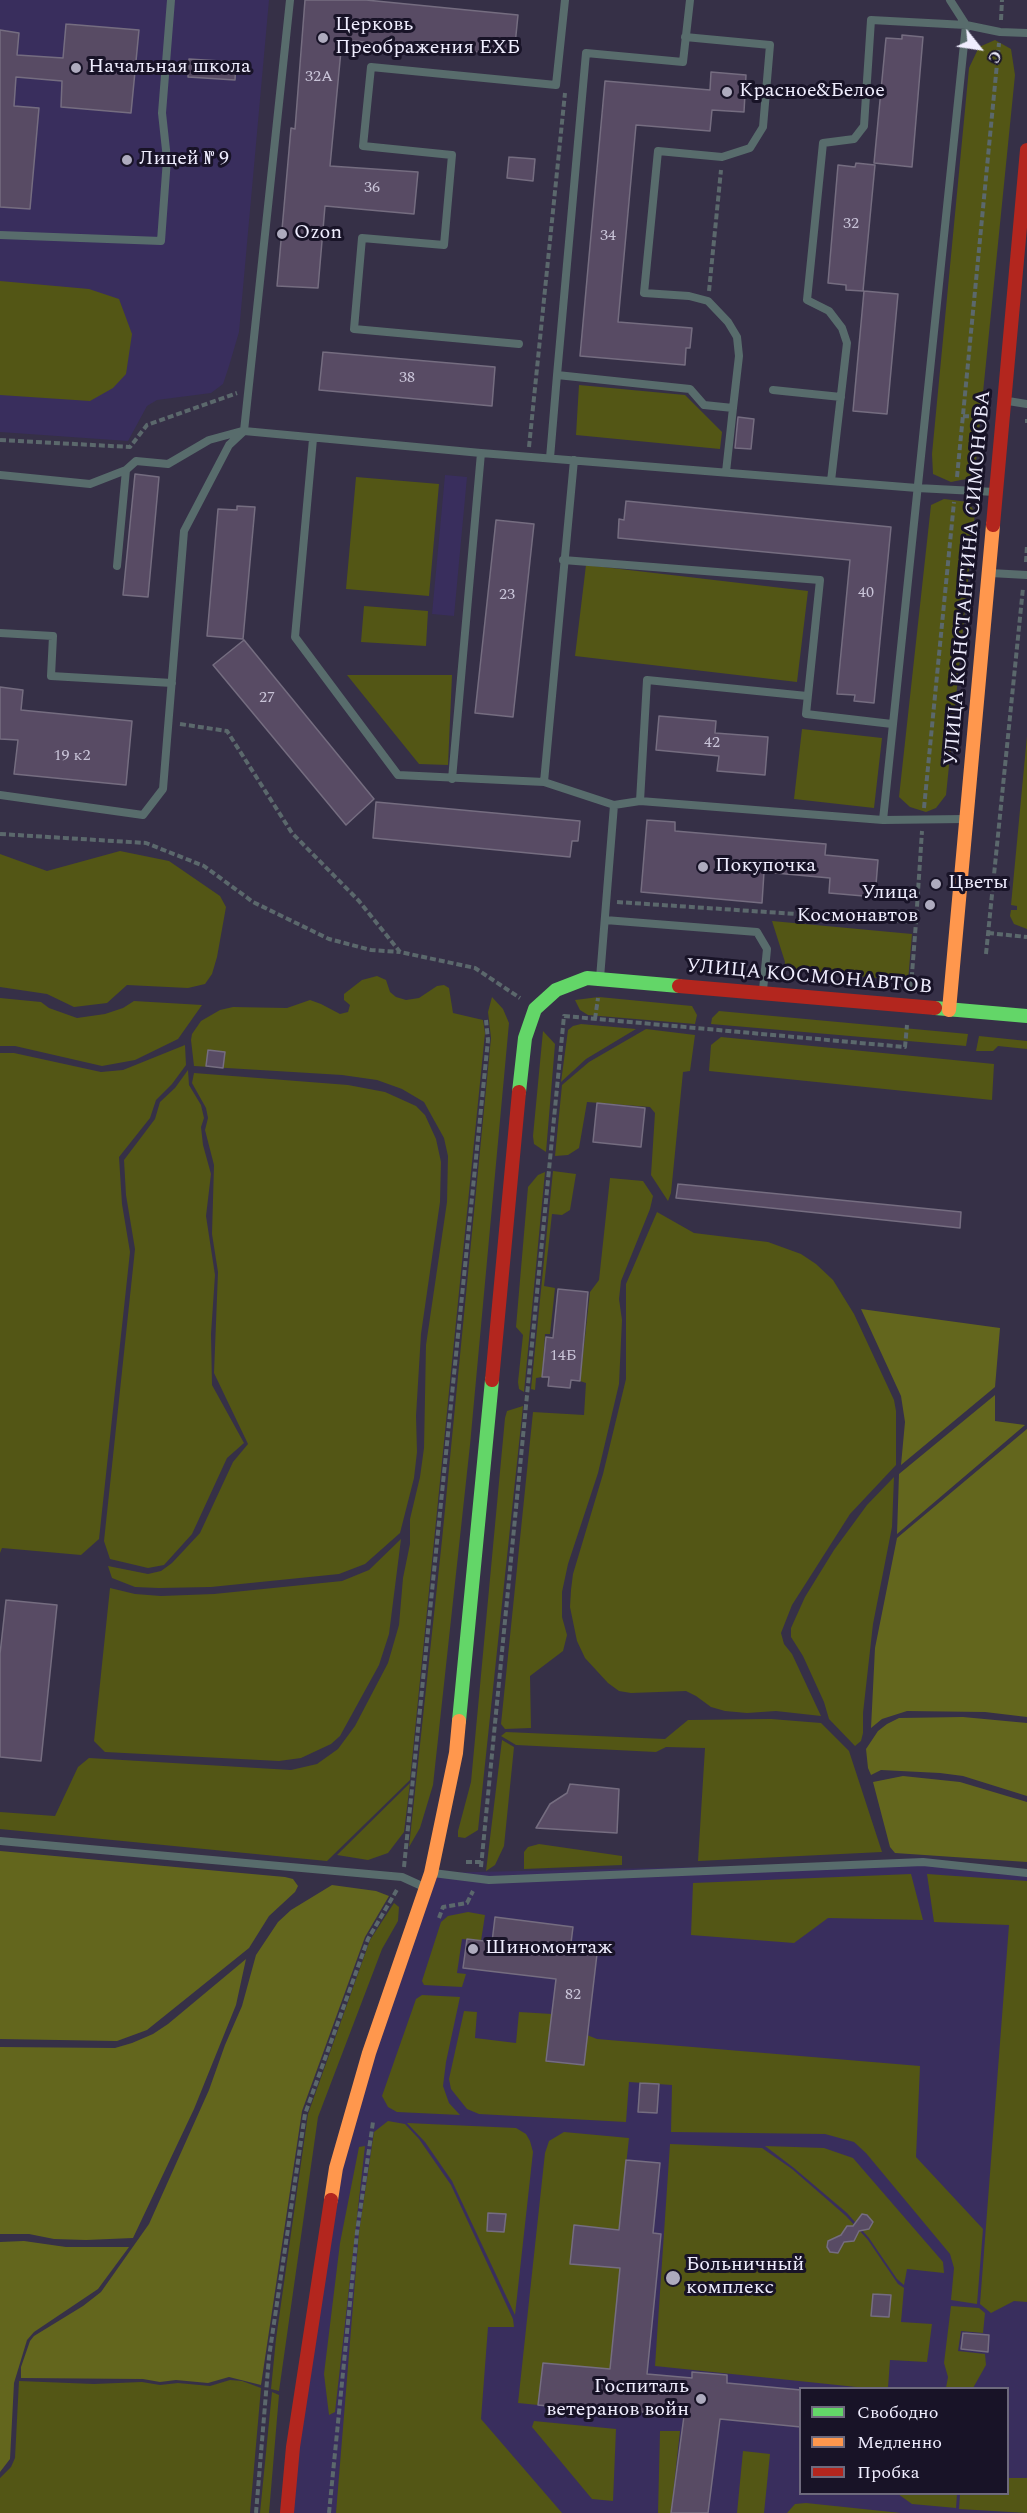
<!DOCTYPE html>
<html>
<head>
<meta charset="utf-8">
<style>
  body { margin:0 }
  #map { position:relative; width:1027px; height:2513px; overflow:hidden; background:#363047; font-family:Spectral,serif }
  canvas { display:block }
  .legend { position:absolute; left:799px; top:2387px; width:210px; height:108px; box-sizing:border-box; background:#181327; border:2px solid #6e6a7d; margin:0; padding:8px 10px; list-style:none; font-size:18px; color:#efedfe }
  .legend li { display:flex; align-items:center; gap:12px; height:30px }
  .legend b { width:30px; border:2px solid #6e6a7d }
  .north { position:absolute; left:949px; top:18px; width:60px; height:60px; -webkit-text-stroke:4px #181327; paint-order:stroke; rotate:120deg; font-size:16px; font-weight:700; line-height:24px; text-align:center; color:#efedfe }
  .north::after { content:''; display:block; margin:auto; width:21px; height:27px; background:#efedfe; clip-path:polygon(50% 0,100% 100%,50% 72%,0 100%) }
</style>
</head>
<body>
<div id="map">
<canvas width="1027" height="2513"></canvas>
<ul class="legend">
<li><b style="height:8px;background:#63d668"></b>Свободно</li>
<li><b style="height:8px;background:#ff974d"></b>Медленно</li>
<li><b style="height:8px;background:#b3261e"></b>Пробка</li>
</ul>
<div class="north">С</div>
</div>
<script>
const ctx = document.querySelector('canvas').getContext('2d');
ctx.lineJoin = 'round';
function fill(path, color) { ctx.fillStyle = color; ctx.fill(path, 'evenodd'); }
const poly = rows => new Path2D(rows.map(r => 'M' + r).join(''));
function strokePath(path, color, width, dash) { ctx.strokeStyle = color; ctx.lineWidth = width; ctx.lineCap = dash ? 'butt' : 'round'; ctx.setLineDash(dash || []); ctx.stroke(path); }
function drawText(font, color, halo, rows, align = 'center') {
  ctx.font = font + ' Spectral,serif'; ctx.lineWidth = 6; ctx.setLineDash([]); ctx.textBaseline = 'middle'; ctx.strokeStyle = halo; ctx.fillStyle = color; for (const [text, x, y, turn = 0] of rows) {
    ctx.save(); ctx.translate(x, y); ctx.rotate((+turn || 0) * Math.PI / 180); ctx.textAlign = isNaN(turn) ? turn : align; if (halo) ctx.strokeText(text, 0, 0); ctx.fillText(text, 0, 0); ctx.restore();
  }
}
fill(poly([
  [0,0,269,0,239,332,229,366,223,384,211,393,157,400,147,406,128,441,0,432],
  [445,475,467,477,454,616,432,614],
  [923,1862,1027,1873,1027,2513,287,2513,336,2168,431,1873],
  [800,2388,1008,2388,1008,2494,800,2494]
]), '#392e5d');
fill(poly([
  [995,40,1011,49,1015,75,976,462,971,478,951,482,933,474,932,454,969,68,979,47],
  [0,281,89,289,119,299,132,334,126,374,113,388,90,401,0,395],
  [579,385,685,395,722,432,720,449,576,435],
  [356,477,439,484,429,596,346,589],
  [944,499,968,502,975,512,946,795,936,808,926,812,910,807,899,797,931,505],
  [586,565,808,591,797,682,575,656],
  [364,606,428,611,426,646,361,642],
  [347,675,452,675,448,765,419,764],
  [802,729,882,738,874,808,794,799],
  [1027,736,1027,929,1014,924,1010,916,1011,910,1017,910,1017,906,1011,905],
  [120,851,169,861,220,896,226,907,217,957,212,974,205,984,188,988,127,985,107,1003,74,1007,47,994,0,987,0,854,47,871],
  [772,921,912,934,908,981,784,969,785,962],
  [377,976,386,980,390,992,396,997,406,1000,419,998,437,986,444,985,449,988,453,1013,483,1020,485,1033,410,1780,327,1861,0,1829,0,1812,55,1816,78,1767,89,1758,291,1770,317,1764,338,1749,355,1726,388,1663,399,1625,403,1578,410,1544,410,1519,420,1477,424,1448,426,1345,447,1202,448,1156,444,1138,424,1102,402,1089,377,1080,342,1075,194,1066,191,1040,192,1034,201,1021,220,1010,233,1007,287,1008,310,1000,321,1004,340,1014,348,1012,350,1005,344,1000,344,994,362,980],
  [492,997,503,1009,509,1023,470,1445,433,1785,420,1828,409,1847,442,1540,491,1038,488,1012],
  [599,997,692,1006,697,1015,695,1024,588,1015,580,1010,575,1000],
  [0,998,41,1002,49,1008,77,1018,105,1014,123,1008,134,1001,202,1005,178,1039,135,1060,102,1066,15,1046,0,1046],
  [719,1011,968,1034,966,1046,711,1024,712,1018],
  [581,1024,636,1029,586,1059,561,1082,568,1030,573,1026],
  [646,1029,695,1035,690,1071,683,1072,671,1193,668,1201,651,1175,655,1113,650,1107,587,1102,579,1148,568,1155,555,1156,562,1085,589,1062],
  [543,1031,555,1044,546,1152,534,1144,533,1136],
  [979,1036,1027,1041,1027,1049,998,1046,993,1051,976,1051],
  [721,1037,994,1064,992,1100,709,1071,711,1045],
  [185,1045,186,1065,172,1084,156,1100,150,1118,119,1157,122,1204,130,1252,99,1539,81,1555,2,1548,0,1553,0,1053,14,1053,101,1072,123,1070],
  [188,1070,189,1085,201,1105,204,1118,201,1127,203,1145,211,1174,206,1216,215,1275,211,1334,212,1385,244,1443,227,1458,192,1534,164,1565,148,1568,110,1559,104,1541,135,1249,126,1195,124,1160,155,1119,160,1102,175,1088],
  [194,1073,348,1085,385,1092,416,1106,425,1115,436,1139,441,1162,440,1202,421,1334,416,1416,417,1452,414,1478,400,1533,365,1564,339,1574,211,1587,159,1588,135,1587,112,1578,108,1566,148,1574,161,1571,172,1563,200,1533,233,1462,248,1444,214,1373,218,1272,212,1234,214,1165,205,1130,208,1118,206,1108,192,1083],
  [553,1171,576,1174,570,1210,562,1215,552,1214,544,1286,555,1288,550,1334,545,1334,542,1377,536,1378,535,1390,531,1389],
  [545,1172,524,1392,519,1389,518,1382,523,1335,516,1327,528,1187,538,1175],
  [610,1178,643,1181,653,1196,650,1209,621,1281,619,1299,622,1320,619,1384,598,1473,568,1564,562,1592,562,1617,567,1635,563,1651,530,1676,531,1728,505,1729,501,1724,533,1412,584,1415,586,1383,580,1381,590,1292,599,1280],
  [657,1212,694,1233,768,1242,801,1254,816,1264,833,1280,854,1314,894,1400,896,1411,896,1465,850,1514,792,1605,781,1633,784,1644,792,1654,821,1716,776,1711,747,1713,725,1711,711,1707,696,1696,686,1691,631,1693,619,1691,608,1683,585,1658,577,1641,570,1607,571,1590,573,1574,603,1474,626,1379,626,1284],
  [523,1406,478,1830,465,1838,458,1837,458,1831,471,1782,505,1418,507,1411],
  [894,1477,892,1527,873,1624,863,1713,863,1733,861,1741,855,1746,829,1719,824,1702,803,1656,791,1637,791,1628,805,1597,834,1550,867,1505],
  [401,1539,389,1634,379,1665,340,1736,331,1744,301,1758,279,1761,105,1752,94,1741,110,1588,135,1594,161,1596,214,1594,342,1581,369,1570],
  [771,1719,821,1723,849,1751,882,1852,698,1861,705,1748,666,1747,656,1752,516,1745,501,1736,506,1732,665,1739,688,1720],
  [502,1740,514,1747,504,1846,495,1865,486,1871],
  [410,1783,404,1832,388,1853,368,1860,337,1855],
  [539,1844,622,1856,622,1865,524,1869,524,1852,528,1847],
  [911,1874,923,1920,828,1918,794,1943,691,1935,693,1883],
  [927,1874,1027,1881,1027,2302,1014,2301,991,2313,980,2304,1009,1925,934,1922],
  [394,1903,399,1907,398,1921,382,1949,318,2117,279,2391,271,2389,276,2339,308,2114,370,1940],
  [468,1912,485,1915,481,1941,462,1939,457,1973,466,1974,462,1987,424,1985,422,1981,441,1922,448,1916],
  [422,1995,460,1997,446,2062,443,2086,449,2103,460,2115,397,2112,388,2107,382,2096,416,1999],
  [464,2011,477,2012,475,2038,516,2043,519,2012,552,2014,547,2062,583,2065,587,2035,597,2039,920,2066,916,2157,983,2229,977,2304,951,2300,954,2268,950,2254,866,2153,854,2142,825,2134,671,2132,672,2085,629,2082,626,2122,479,2114,467,2109,451,2089,449,2079],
  [388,2121,405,2124,419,2139,451,2185,513,2319,514,2327,488,2327,481,2419,562,2513,336,2513,359,2232,374,2132],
  [407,2123,516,2128,526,2134,530,2141,533,2152,515,2315,452,2181,425,2142],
  [564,2132,629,2138,619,2230,574,2226,571,2264,620,2268,610,2371,604,2369,543,2363,538,2405,518,2403,545,2153,549,2141],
  [670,2144,762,2148,792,2169,846,2216,868,2240,898,2284,904,2288,901,2322,932,2324,927,2362,890,2360,888,2388,866,2388,655,2366],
  [365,2146,335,2412,329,2415,324,2374,340,2243,359,2147],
  [765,2146,824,2148,853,2158,943,2262,944,2273,907,2269,904,2285,897,2279,869,2238,847,2213,794,2168],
  [951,2306,979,2308,985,2313,983,2333,961,2331,958,2351,985,2354,986,2365,973,2388,946,2388,948,2377,944,2363],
  [230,2380,242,2381,261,2388,250,2513,0,2513,0,2478,11,2467,15,2458,19,2381,94,2384,142,2382,160,2385,178,2383,210,2386],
  [272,2392,279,2395,269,2513,260,2513],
  [534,2421,616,2429,613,2501,592,2499,532,2427],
  [660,2431,680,2431,671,2513,658,2513],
  [743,2451,770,2454,764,2513,737,2513],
  [1008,2478,1027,2478,1027,2513,959,2509,960,2494,1008,2494],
  [898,2494,957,2494,956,2508,912,2504],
  [806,2503,901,2513,787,2513,795,2504]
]), '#535615');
fill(poly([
  [861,1309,1000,1328,995,1387,901,1465,905,1422,901,1396],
  [995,1395,995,1421,1025,1425,897,1534,899,1474],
  [1027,1429,1027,1717,985,1712,907,1711,882,1719,871,1728,875,1648,897,1538],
  [963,1717,1027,1723,1027,1796,963,1776,940,1773,881,1770,871,1775,868,1768,866,1749,878,1731,887,1724,899,1718],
  [903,1776,960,1782,1027,1802,1027,1862,895,1853,890,1847,873,1782],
  [0,1851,285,1877,293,1879,298,1886,295,1892,269,1916,249,1948,147,2030,117,2041,0,2039],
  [332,1885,376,1891,389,1896,365,1937,302,2111,261,2385,229,2377,208,2383,176,2380,160,2382,143,2379,21,2378,21,2367,30,2341,34,2336,83,2306,101,2292,149,2224,209,2090,225,2045,242,2006,256,1955,278,1922,291,1910],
  [246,1959,236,2005,194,2109,133,2238,86,2240,54,2239,29,2234,0,2234,0,2047,115,2048,132,2043,153,2034,168,2024],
  [24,2241,66,2247,129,2247,98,2289,34,2332,27,2340,14,2383,10,2459,0,2472,0,2242]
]), '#63661d');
const building = poly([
  [305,0,366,0,518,15,514,55,342,40,330,166,418,172,414,214,325,206,318,288,277,286,291,128,295,129,305,0],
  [66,24,139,30,131,113,61,107,62,81,16,77,14,106,39,108,30,209,0,207,0,30,19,33,17,55,63,58,66,24],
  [902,35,923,37,912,167,874,163,886,38,902,39,902,35],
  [189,59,236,62,235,80,188,77,189,59],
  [711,72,746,75,744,112,712,110,710,131,636,125,618,322,692,328,690,348,686,348,685,365,580,356,605,81,710,90,711,72],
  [509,157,535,159,533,181,507,178,509,157],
  [856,163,875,165,863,291,846,290,846,285,828,283,838,165,855,167,856,163],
  [864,291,898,294,887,414,853,411,864,291],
  [323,352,495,367,492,406,319,390,323,352],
  [738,417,754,419,751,449,735,448,738,417],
  [135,474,159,477,148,597,123,595,135,474],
  [626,501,891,527,874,703,854,701,855,695,837,694,850,560,618,538,619,519,624,520,626,501],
  [237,506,255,507,243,639,207,636,218,509,237,510,237,506],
  [496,520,534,524,513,717,475,713,496,520],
  [244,640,374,799,346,825,213,665,244,640],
  [0,687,23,690,21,710,132,721,126,785,14,774,18,740,0,739,0,687],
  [659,716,716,721,715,733,768,737,765,775,717,771,719,756,656,750,659,716],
  [376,802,580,821,578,841,572,841,570,857,373,838,376,802],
  [647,820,675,822,675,831,826,844,825,855,878,860,875,897,829,893,830,878,764,872,762,903,641,892,647,820],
  [208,1050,225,1052,223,1068,206,1066,208,1050],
  [597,1103,645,1108,641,1147,593,1142,597,1103],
  [678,1184,961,1212,960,1228,676,1198,678,1184],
  [558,1289,588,1292,580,1381,571,1380,570,1388,548,1386,549,1377,542,1377,546,1337,553,1338,558,1289],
  [6,1600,57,1605,41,1761,0,1757,0,1654,6,1600],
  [570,1784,619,1789,617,1833,536,1828,550,1804,567,1793,570,1784],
  [495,1917,573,1927,570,1951,597,1954,584,2065,546,2061,556,1979,463,1968,467,1939,492,1942,495,1917],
  [640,2083,659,2084,657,2113,638,2112,640,2083],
  [626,2160,660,2163,653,2233,661,2234,647,2374,692,2378,692,2372,727,2375,727,2383,801,2390,801,2427,720,2419,708,2513,671,2513,684,2416,600,2408,599,2411,538,2405,543,2363,610,2369,620,2268,570,2264,574,2225,619,2230,626,2160],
  [488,2213,506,2214,504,2232,487,2231,488,2213],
  [862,2214,867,2215,873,2222,869,2229,859,2231,854,2241,844,2242,838,2253,830,2252,827,2247,828,2241,841,2235,847,2226,853,2226,862,2214],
  [873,2294,891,2295,889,2317,871,2316,873,2294],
  [963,2333,989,2335,988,2352,961,2349,963,2333]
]);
fill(building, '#584b64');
strokePath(building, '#756d80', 1.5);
strokePath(poly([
  [1001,20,1002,0],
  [709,291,721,170],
  [963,416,980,417],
  [1025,421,1027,421],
  [0,440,130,447,147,425,237,393],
  [529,447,565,93],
  [957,477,999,43],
  [1026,562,1027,545],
  [180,724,227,731,292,833,359,901,400,952,475,968,520,998],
  [924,808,954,502],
  [0,834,146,843,204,866,253,902,329,939,371,950,399,952],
  [617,902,916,922,922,831],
  [988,933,1027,937],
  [986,954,1023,588],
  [911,987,916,922],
  [595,1019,598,998],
  [466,1862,481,1862],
  [404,1867,488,1040,486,1020],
  [481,1867,564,1016,905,1047,907,1025],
  [439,1918,443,1907,467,1903,473,1891],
  [256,2513,269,2357,305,2114,368,1939,398,1888],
  [329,2513,357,2232,373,2122]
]), '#5b686c', 4, [6, 3]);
strokePath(poly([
  [290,0,244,431,481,453,917,488,995,492],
  [690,0,683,62,586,53,557,375,690,389,704,405,733,408,726,472],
  [950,0,966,25,1000,32,1027,33],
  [685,37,770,45,763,127,750,148,722,157,658,151,644,293,689,296,708,301,728,322,737,337,739,356,733,408],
  [0,235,161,241,167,159,162,113,171,0],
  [519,344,354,329,362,238,444,245,452,155,363,146,371,67,556,85,565,0],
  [773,390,841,397],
  [1008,401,1027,404],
  [313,439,295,637,398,775,544,782],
  [550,458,557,375],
  [574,460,544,782,614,805,600,978],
  [0,475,90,484,126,470,136,461,168,464,209,440,242,431],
  [831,481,847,343,842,328,829,311,807,300,823,143,854,139,864,126,871,20,966,25,883,820],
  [563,560,820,580,806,714,892,724],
  [117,566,126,470],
  [990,573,1027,575],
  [0,633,53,636,51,676,172,683],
  [807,696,647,680,640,801,883,820,964,819],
  [452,779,481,453],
  [0,795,143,815,163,789,184,531,229,445,244,431],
  [614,805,640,801],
  [605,920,757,932,767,949,763,990],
  [0,1841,402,1877,424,1887],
  [433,1873,489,1880,923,1862,1027,1873]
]), '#586c6c', 8);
strokePath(poly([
  [935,1008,1027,1016],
  [519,1092,525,1038,535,1009,556,990,587,978,679,986],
  [459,1721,492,1380]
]), '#63d668', 14);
strokePath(poly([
  [949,1010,993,525],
  [331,2200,336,2168,369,2053,431,1873,456,1753,459,1721]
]), '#ff974d', 14);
strokePath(poly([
  [993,525,1027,150],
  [679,986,935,1008],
  [492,1380,519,1092],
  [287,2513,293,2447,331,2200]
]), '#b3261e', 14);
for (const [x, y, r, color] of [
  [323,38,6,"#aeabbe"],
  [76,68,6,"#aeabbe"],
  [727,92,6,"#aeabbe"],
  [127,160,6,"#aeabbe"],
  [282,234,6,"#aeabbe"],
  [703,867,6,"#aeabbe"],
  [936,884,6,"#aeabbe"],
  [930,905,6,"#aeabbe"],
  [473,1949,6,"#aeabbe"],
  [673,2278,8,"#aeabbe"],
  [701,2399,6,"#aeabbe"]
]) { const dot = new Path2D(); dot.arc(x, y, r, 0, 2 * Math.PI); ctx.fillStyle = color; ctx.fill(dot); strokePath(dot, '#181327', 2); }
drawText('16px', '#c9c4d8', null, [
  ["32А",319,78],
  ["36",372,189],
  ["32",851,225],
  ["34",608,237],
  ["38",407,379],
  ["40",866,594],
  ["23",507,596],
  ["27",267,699],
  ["42",712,744],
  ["19 к2",72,757],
  ["14Б",563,1357],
  ["82",573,1996]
]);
drawText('20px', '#efedfe', '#181327', [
  ["Церковь",335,26],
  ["Преображения ЕХБ",335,49],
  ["Начальная школа",88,68],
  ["Красное&Белое",739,92],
  ["Лицей № 9",139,160],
  ["Ozon",294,234],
  ["Покупочка",715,867],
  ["Цветы",948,884],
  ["Улица",918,894,"right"],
  ["Космонавтов",918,917,"right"],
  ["Шиномонтаж",485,1949],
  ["Больничный",686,2266],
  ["комплекс",686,2289],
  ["Госпиталь",689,2388,"right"],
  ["ветеранов войн",689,2411,"right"]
], 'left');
drawText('20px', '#efedfe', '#181327', [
  ["УЛИЦА КОНСТАНТИНА СИМОНОВА",969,578,-85],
  ["УЛИЦА КОСМОНАВТОВ",809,978,5]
]);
</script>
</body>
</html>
